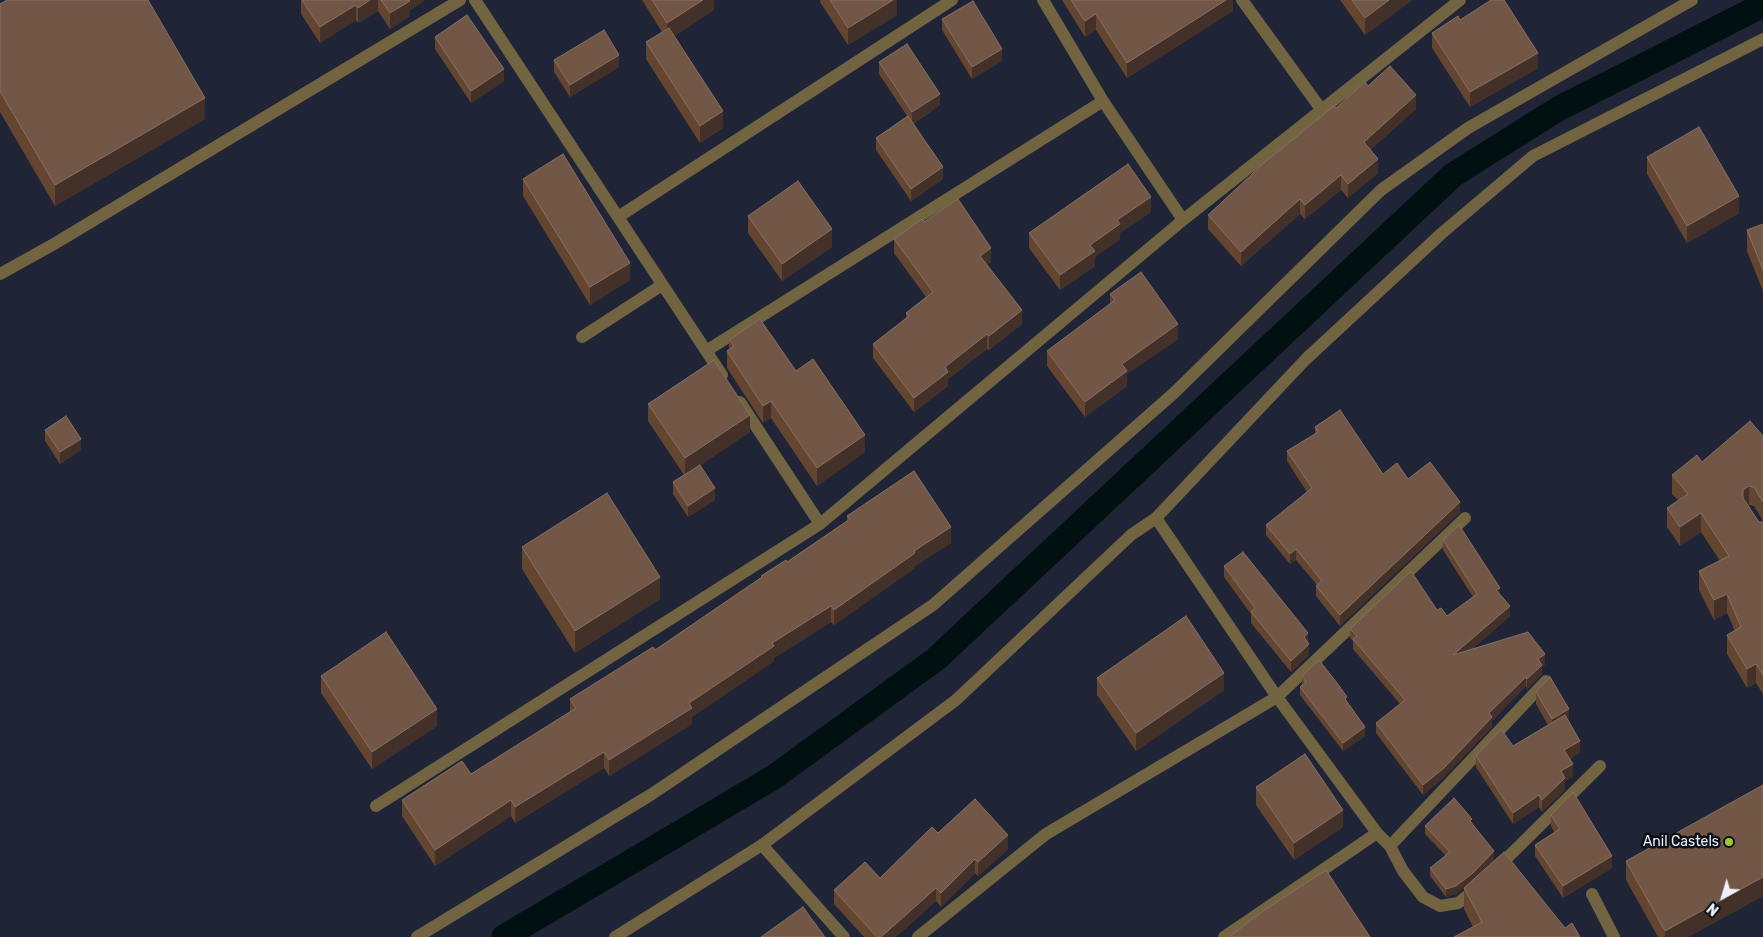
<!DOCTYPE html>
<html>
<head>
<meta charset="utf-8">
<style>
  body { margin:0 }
  #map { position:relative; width:1763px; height:937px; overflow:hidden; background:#1f2437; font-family:Rubik,sans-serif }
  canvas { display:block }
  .north { position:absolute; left:1698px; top:872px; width:50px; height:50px; -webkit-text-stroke:4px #0c0e16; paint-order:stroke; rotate:219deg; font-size:14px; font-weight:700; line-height:20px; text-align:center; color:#edf1fe }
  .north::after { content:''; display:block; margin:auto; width:18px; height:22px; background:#edf1fe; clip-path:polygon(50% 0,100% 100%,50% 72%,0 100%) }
</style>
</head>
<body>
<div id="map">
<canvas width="1763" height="937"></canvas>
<div class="north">N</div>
</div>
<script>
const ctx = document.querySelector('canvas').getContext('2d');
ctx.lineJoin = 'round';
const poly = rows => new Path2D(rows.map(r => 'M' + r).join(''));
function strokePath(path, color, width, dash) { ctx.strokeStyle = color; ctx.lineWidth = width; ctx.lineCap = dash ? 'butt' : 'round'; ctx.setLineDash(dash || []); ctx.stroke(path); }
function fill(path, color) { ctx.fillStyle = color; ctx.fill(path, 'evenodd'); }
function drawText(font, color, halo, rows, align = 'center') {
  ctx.font = font + ' Rubik,sans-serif'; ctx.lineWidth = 5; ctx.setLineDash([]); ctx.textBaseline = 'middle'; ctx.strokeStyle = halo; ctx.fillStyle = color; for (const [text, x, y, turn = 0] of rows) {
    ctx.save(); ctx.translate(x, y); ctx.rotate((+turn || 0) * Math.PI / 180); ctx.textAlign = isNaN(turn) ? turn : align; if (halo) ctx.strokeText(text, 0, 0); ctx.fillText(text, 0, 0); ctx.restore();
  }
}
strokePath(poly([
  [504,937,774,777,936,659,1453,175,1558,109,1763,5]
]), '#011011', 25);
strokePath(poly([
  [475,0,722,375],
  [1043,0,1103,101,1183,220],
  [1242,0,1321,109],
  [618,217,952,0],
  [0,274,54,244,460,0],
  [582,337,662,285],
  [706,351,1103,101],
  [740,402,820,524,1183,220,1460,0],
  [1156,518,1277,697,1377,833,1390,846,1403,871,1423,897,1440,906,1458,903,1476,889],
  [376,806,820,524],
  [762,845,844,937],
  [1390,846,1546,681],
  [1497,868,1600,766],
  [1592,894,1614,937],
  [417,937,652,794,933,605,1174,393,1381,190,1468,128,1692,0],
  [918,937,1046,834,1277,697,1465,518],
  [1224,937,1377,833]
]), '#726441', 12);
strokePath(poly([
  [615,937,762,845,956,700,1131,535,1156,518,1306,359,1442,233,1533,156,1763,39]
]), '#726441', 12);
fill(poly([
  [301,0,425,0,410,10,410,16,390,29,378,11,358,23,356,20,320,43,301,14],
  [642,0,714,0,714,10,674,36,723,128,700,143,646,59,646,42,662,32],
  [820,0,897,0,897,15,848,45,820,2],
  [1062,0,1233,0,1233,11,1127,78,1096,30,1085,37],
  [1340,0,1412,0,1365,35],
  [0,4,205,119,55,206,0,112],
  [942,19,1002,61,972,79,942,30],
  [1460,20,1538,68,1470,107,1432,48,1432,33],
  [435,37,504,81,471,103,435,49],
  [554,60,619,67,570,97,554,72],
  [879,62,940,105,913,124,943,179,911,201,876,150,876,138,907,116,879,74],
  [1368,86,1416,109,1370,150,1378,173,1348,198,1341,190,1305,219,1300,214,1241,266,1208,229,1208,215,1336,108],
  [1647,157,1739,213,1687,243,1647,174],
  [523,179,630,280,590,305,523,196],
  [1151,212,1120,233,1120,239,1095,257,1095,266,1060,290,1029,248,1029,233],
  [748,216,832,247,782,281,748,233],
  [924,222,991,262,987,265,1022,324,989,350,987,349,948,379,948,386,914,412,873,358,873,344,906,318,906,313,926,297,894,253,894,239],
  [1763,224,1763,291,1747,251,1747,230],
  [1110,294,1178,339,1127,374,1127,386,1085,417,1047,366,1047,351,1110,304],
  [729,340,796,371,865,452,817,486,771,418,763,423,727,368,727,351,729,350],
  [648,404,750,432,700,465,715,500,688,517,673,494,673,482,684,475,648,421],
  [1315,427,1383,474,1408,479,1460,512,1340,626,1316,596,1316,586,1317,585,1296,560,1290,564,1266,535,1266,525,1307,492,1287,461,1287,451,1315,434],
  [45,430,81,450,60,464,45,441],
  [1763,436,1763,521,1754,506,1749,505,1748,506,1759,522,1763,522,1763,694,1756,683,1747,688,1727,654,1727,635,1735,631,1727,613,1714,620,1699,590,1699,571,1720,561,1701,532,1680,546,1667,527,1667,508,1678,500,1672,494,1672,475],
  [847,516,951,543,915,566,915,568,834,625,831,622,774,658,774,661,692,717,692,724,609,776,604,768,515,823,511,816,435,866,402,816,402,800,471,774,570,712,570,699,655,650,761,578,761,576,787,562,847,521],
  [1443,540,1500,594,1510,616,1471,650,1545,664,1542,667,1542,674,1527,689,1526,686,1492,721,1492,727,1444,777,1423,795,1376,733,1376,723,1400,704,1353,649,1353,641,1350,638,1350,629,1437,610,1447,616,1473,597,1443,550],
  [522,547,660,599,575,653,522,569],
  [1224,566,1308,643,1309,655,1291,672,1251,623,1251,614,1224,577],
  [321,676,437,726,372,769,321,693],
  [1302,676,1365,736,1343,751,1300,695,1300,687,1302,685],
  [1097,678,1224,690,1136,751,1097,695],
  [1536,692,1569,721,1580,752,1570,759,1573,776,1565,781,1565,790,1542,812,1539,807,1513,824,1476,767,1476,756,1513,746,1548,725,1536,704],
  [1763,785,1763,896,1688,937,1658,937,1626,880,1626,861],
  [1256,787,1343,827,1294,860,1256,805],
  [1551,815,1612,868,1563,898,1535,856,1535,845,1554,832,1551,826],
  [1472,824,1494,860,1478,875,1565,928,1473,927,1464,909,1464,888,1467,885,1456,894,1446,897,1430,876,1430,868,1446,856,1425,834,1425,826],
  [938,833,1008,849,978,876,975,873,941,907,936,901,896,937,864,937,834,904,834,890,880,878]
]), '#644530');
fill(poly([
  [370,0,378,0,378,11,358,23,358,8],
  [407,0,425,0,410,10,410,16,390,29,390,13],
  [703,0,714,0,714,10,667,40,667,23],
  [893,0,897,0,897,15,848,45,848,28],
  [1226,0,1233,0,1233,11,1127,78,1127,63],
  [1389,0,1412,0,1365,35,1365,18],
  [356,5,356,20,320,43,320,27],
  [1096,14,1096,30,1085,37,1085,21],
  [1002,49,1002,61,972,79,972,67],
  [1538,53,1538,68,1470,107,1470,92],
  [619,55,619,67,570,97,570,85],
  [504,69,504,81,471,103,471,91],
  [940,94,940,105,912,124,912,112],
  [1416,95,1416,109,1364,156,1364,142],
  [205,98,205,119,55,206,55,185],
  [723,111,723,128,700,143,700,126],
  [1378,159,1378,173,1348,198,1348,184],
  [943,167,943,179,911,201,911,189],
  [1341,175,1341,190,1305,219,1305,205],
  [1739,196,1739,213,1687,243,1687,226],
  [1151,197,1151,212,1120,233,1120,239,1095,257,1095,266,1060,290,1060,275,1090,245,1117,220],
  [1300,199,1300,214,1241,266,1241,252],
  [832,229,832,247,782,281,782,264],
  [991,248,991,262,980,270,980,256],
  [630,263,630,280,590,305,590,287],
  [1022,310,1022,324,989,350,989,336],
  [1178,324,1178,339,1127,374,1127,386,1085,417,1085,402,1122,364],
  [987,334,987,349,948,379,948,386,914,412,914,398,945,367],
  [771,401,771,418,763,423,763,406],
  [750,415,750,432,685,476,685,458],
  [865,435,865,452,817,486,817,468],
  [81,439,81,450,60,464,60,452],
  [1749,486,1749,505,1743,509,1743,490],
  [715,488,715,500,688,517,688,506],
  [1460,502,1460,512,1340,626,1340,615],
  [1701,513,1701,532,1680,546,1680,527],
  [951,527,951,543,915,566,915,568,834,625,834,610,914,551],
  [1296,549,1296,560,1290,564,1290,554],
  [660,577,660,599,575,653,575,631],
  [1500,588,1500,597,1496,590],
  [1727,594,1727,613,1714,620,1714,600],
  [831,606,831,622,774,658,774,661,692,717,692,724,609,776,609,760,772,643],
  [1510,606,1510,616,1453,665,1453,655],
  [1308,633,1309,655,1291,672,1291,661,1304,637],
  [1545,654,1545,664,1542,667,1542,674,1527,689,1527,679,1538,659],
  [1756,664,1756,683,1747,688,1747,669],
  [1224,673,1224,690,1136,751,1136,733],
  [1526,677,1526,686,1492,721,1492,727,1444,777,1423,795,1423,785,1489,713],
  [437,709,437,726,372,769,372,752],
  [1569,709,1569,721,1552,731,1552,719],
  [1365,727,1365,736,1343,751,1343,743],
  [1580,741,1580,752,1564,762,1564,750],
  [604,752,604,768,515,823,515,807],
  [1573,764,1573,776,1565,781,1565,790,1542,812,1542,800,1561,771],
  [1539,795,1539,807,1513,824,1513,813],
  [511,800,511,816,435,866,435,850],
  [1343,810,1343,827,1294,860,1294,843],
  [1008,835,1008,849,978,876,978,862],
  [1494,851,1494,860,1473,881,1456,894,1446,897,1446,889],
  [1612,856,1612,868,1563,898,1563,886],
  [975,859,975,873,941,907,941,893],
  [1763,877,1763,896,1688,937,1665,937,1665,931],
  [936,888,936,901,896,937,881,937]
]), '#423029');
const building = poly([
  [7,0,148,0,205,98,55,185,0,91,0,4,7,0],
  [302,0,370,0,358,8,356,5,320,27,302,0],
  [381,0,409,0,410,1,390,13,381,0],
  [652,0,703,0,667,23,652,0],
  [830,0,893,0,848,28,830,0],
  [1071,0,1226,0,1127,63,1096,14,1085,21,1071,0],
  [1352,0,1389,0,1365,18,1352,0],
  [1491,0,1504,0,1538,53,1470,92,1432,33,1458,16,1460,20,1491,0],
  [973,1,1002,49,972,67,942,19,973,1],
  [467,15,504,69,471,91,435,37,467,15],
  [669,28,723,111,700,126,646,42,669,28],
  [604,30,619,55,570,85,554,60,604,30],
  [907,44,940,94,912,112,879,62,907,44],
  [1390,66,1416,95,1364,142,1378,159,1348,184,1341,175,1305,205,1300,199,1241,252,1208,215,1265,162,1334,106,1336,108,1365,82,1368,86,1390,66],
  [908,116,943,167,911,189,876,138,908,116],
  [1699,127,1739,196,1687,226,1647,157,1699,127],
  [563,154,630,263,590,287,523,179,563,154],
  [1128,164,1151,197,1117,220,1120,224,1090,245,1095,251,1060,275,1029,233,1128,164],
  [798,181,832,229,782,264,748,216,798,181],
  [958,199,991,248,980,256,1022,310,989,336,987,334,945,367,948,372,914,398,873,344,909,316,906,313,933,292,894,239,922,219,924,222,958,199],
  [1763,224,1763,270,1747,230,1763,224],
  [1141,272,1178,324,1122,364,1127,371,1085,402,1047,351,1115,300,1110,294,1141,272],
  [760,319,796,371,813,359,865,435,817,468,771,401,763,406,727,351,734,346,729,340,760,319],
  [714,360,750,415,685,458,648,404,714,360],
  [1340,410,1383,474,1397,463,1408,479,1430,462,1460,502,1340,615,1316,586,1322,581,1296,549,1290,554,1266,525,1312,488,1287,451,1318,432,1315,427,1340,410],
  [66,416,81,439,60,452,45,430,66,416],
  [1750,421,1763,436,1763,502,1754,487,1749,486,1743,490,1743,498,1759,522,1763,522,1763,675,1756,664,1747,669,1727,635,1741,627,1727,594,1714,600,1699,571,1729,556,1701,513,1680,527,1667,508,1688,494,1672,475,1697,455,1702,462,1750,421],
  [700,465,715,488,688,506,673,482,700,465],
  [914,471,951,527,914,551,915,553,834,610,831,606,772,643,774,646,689,703,692,708,609,760,604,752,515,807,511,800,435,850,402,800,462,761,471,774,576,708,570,699,653,647,655,650,762,577,761,576,786,560,787,562,850,519,847,516,914,471],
  [607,493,660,577,575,631,522,547,607,493],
  [1459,525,1500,588,1496,590,1510,606,1453,655,1528,632,1545,654,1538,659,1542,665,1527,679,1526,677,1489,713,1492,717,1444,768,1423,785,1376,723,1405,700,1353,639,1357,636,1350,629,1411,571,1437,610,1441,608,1447,616,1477,594,1443,540,1459,525],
  [1243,552,1308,633,1304,637,1309,644,1291,661,1251,612,1255,608,1224,566,1243,552],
  [1186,616,1224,673,1136,733,1097,678,1186,616],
  [386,632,437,709,372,752,321,676,386,632],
  [1319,660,1337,683,1347,697,1345,699,1365,727,1343,743,1300,687,1306,682,1302,676,1319,660],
  [1550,677,1569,709,1552,719,1536,692,1550,677],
  [1565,715,1580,741,1564,750,1573,764,1561,771,1565,778,1542,800,1539,795,1513,813,1476,756,1501,729,1513,746,1565,715],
  [1305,754,1343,810,1294,843,1256,787,1305,754],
  [1763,785,1763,877,1665,931,1626,861,1763,785],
  [1573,792,1612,856,1563,886,1535,845,1560,829,1551,815,1573,792],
  [1454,798,1472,819,1470,821,1494,851,1473,873,1456,886,1446,889,1430,868,1450,852,1425,826,1454,798],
  [975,799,1008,835,978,862,975,859,941,893,936,888,881,937,877,937,834,890,865,862,880,878,932,827,938,833,975,799],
  [1504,852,1565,928,1572,923,1580,937,1454,937,1482,922,1464,888,1504,852],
  [1326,870,1370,937,1229,937,1263,911,1326,870],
  [803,907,825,937,761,937,803,907]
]);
fill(building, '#735746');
strokePath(building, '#867063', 1);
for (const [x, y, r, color] of [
  [1729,842,5,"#9dca30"]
]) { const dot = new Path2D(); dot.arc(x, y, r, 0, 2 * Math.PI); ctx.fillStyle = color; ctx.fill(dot); strokePath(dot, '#0c0e16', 2); }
drawText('14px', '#edf1fe', '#0c0e16', [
  ["Anil Castels",1719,842]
], 'right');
</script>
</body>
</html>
